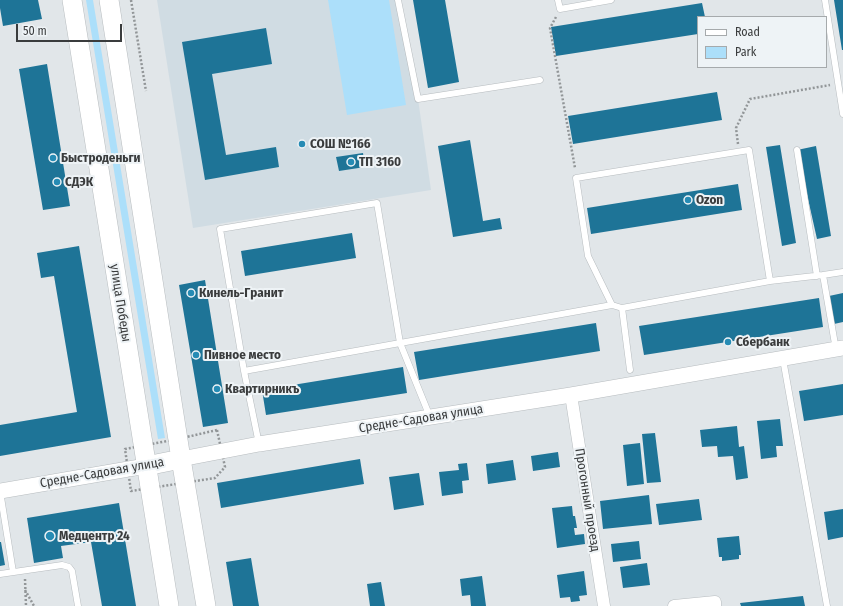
<!DOCTYPE html>
<html>
<head>
<meta charset="utf-8">
<style>
  body { margin:0 }
  #map { position:relative; width:843px; height:606px; overflow:hidden; background:#e1e6e9; font-family:"Fira Sans Condensed",sans-serif }
  canvas { display:block }
  .legend { position:absolute; left:697px; top:16px; width:130px; height:52px; box-sizing:border-box; background:#eef3f6; border:1px solid #a6aaac; margin:0; padding:5px 7px; list-style:none; font-size:12px; color:#3a3c3d }
  .legend li { display:flex; align-items:center; gap:8px; height:20px }
  .legend b { width:20px; border:1px solid #a6aaac }
  .scale { position:absolute; left:16px; top:24px; width:106px; height:18px; box-sizing:border-box; border:2px solid #3a3c3d; border-top:0; padding-left:5px; font-size:12px; line-height:14px; white-space:nowrap; color:#3a3c3d; -webkit-text-stroke:3px #eef3f6; paint-order:stroke }
</style>
</head>
<body>
<div id="map">
<canvas width="843" height="606"></canvas>
<ul class="legend">
<li><b style="height:5px;background:#fff"></b>Road</li>
<li><b style="height:11px;background:#acdffa"></b>Park</li>
</ul>
<div class="scale">50 m</div>
</div>
<script>
const ctx = document.querySelector('canvas').getContext('2d');
ctx.lineJoin = 'round';
function fill(path, color) { ctx.fillStyle = color; ctx.fill(path, 'evenodd'); }
const poly = rows => new Path2D(rows.map(r => 'M' + r).join(''));
function strokePath(path, color, width, dash) { ctx.strokeStyle = color; ctx.lineWidth = width; ctx.lineCap = dash ? 'butt' : 'round'; ctx.setLineDash(dash || []); ctx.stroke(path); }
function drawText(font, color, halo, rows, align = 'center') {
  ctx.font = font + ' "Fira Sans Condensed",sans-serif'; ctx.lineWidth = 4; ctx.setLineDash([]); ctx.textBaseline = 'middle'; ctx.strokeStyle = halo; ctx.fillStyle = color; for (const [text, x, y, turn = 0] of rows) {
    ctx.save(); ctx.translate(x, y); ctx.rotate((+turn || 0) * Math.PI / 180); ctx.textAlign = isNaN(turn) ? turn : align; if (halo) ctx.strokeText(text, 0, 0); ctx.fillText(text, 0, 0); ctx.restore();
  }
}
fill(poly([
  [157,0,401,0,418,99,431,190,193,228]
]), '#d0dce3');
fill(poly([
  [86,0,93,0,165,438,158,439],
  [328,0,389,0,406,105,347,115]
]), '#acdffa');
fill(poly([
  [0,0,38,0,42,19,3,26,0,8],
  [413,0,445,0,459,82,428,88],
  [834,0,843,0,843,50,842,50],
  [702,3,705,17,698,17,698,34,556,56,551,27],
  [266,28,272,64,212,74,226,155,276,147,279,167,205,180,182,42],
  [47,64,70,206,43,210,19,69],
  [717,92,722,120,573,144,568,116],
  [470,140,483,221,500,218,502,229,453,237,438,146],
  [780,145,796,243,782,246,766,147],
  [816,146,831,236,817,239,797,150],
  [363,153,365,167,339,171,336,157],
  [738,184,742,210,591,234,587,208],
  [352,233,356,258,245,276,241,251],
  [79,246,111,437,0,456,0,425,77,412,54,276,41,278,37,253],
  [205,280,228,423,203,427,179,285],
  [843,293,843,322,834,324,829,296],
  [819,298,823,327,644,355,639,326],
  [596,323,600,351,419,380,414,352],
  [403,367,407,393,266,415,262,390],
  [843,384,843,415,804,421,799,391],
  [780,419,783,446,776,446,777,457,761,459,757,421],
  [737,426,739,447,744,446,748,478,736,480,733,456,718,457,717,446,702,447,700,430],
  [655,433,661,482,647,483,642,434],
  [640,443,644,484,627,486,623,445],
  [558,452,560,467,533,471,531,456],
  [360,459,364,484,221,508,217,483],
  [513,460,516,480,488,484,486,464],
  [467,463,469,480,462,481,463,493,442,496,439,472,459,470,458,464],
  [419,473,424,505,394,510,389,477],
  [649,495,652,524,603,529,600,501],
  [699,499,702,520,659,525,656,504],
  [119,503,136,606,102,606,91,542,61,546,63,558,34,563,27,518],
  [572,506,573,516,575,516,577,528,574,528,575,535,584,534,585,544,557,548,552,508],
  [843,509,843,537,828,540,824,512],
  [739,536,741,555,739,555,739,559,722,561,722,557,719,557,717,538],
  [639,541,641,559,613,562,611,544],
  [0,542,1,542,5,565,0,566],
  [251,558,259,606,233,606,226,562],
  [647,563,650,585,623,588,620,567],
  [584,571,587,595,579,596,580,601,571,602,570,597,560,598,557,575],
  [482,576,486,606,471,606,470,595,462,596,460,579],
  [381,582,385,606,370,606,367,584],
  [803,596,805,606,741,606,740,603]
]), '#1e7497');
const service = poly([
  [398,0,418,99,540,80],
  [558,0,560,9,611,0],
  [825,0,843,114],
  [797,150,817,276],
  [612,305,588,256,576,178,749,150,770,281],
  [622,308,630,370],
  [836,350,823,275,843,272],
  [783,359,827,606],
  [244,371,612,305,622,308,770,281,823,275],
  [259,444,244,371,220,229,377,203,400,343,430,417],
  [0,491,13,572],
  [0,574,62,565,69,567,72,571,78,606]
]);
const minor = poly([
  [571,395,604,606],
  [674,606,715,602,715,606]
]);
const tertiary = poly([
  [181,459,259,444,571,395,843,348],
  [0,491,146,466]
]);
const primary = poly([
  [72,0,169,606],
  [109,0,181,459,206,606],
  [146,466,181,459]
]);
strokePath(service, '#b7bcbf', 7);
strokePath(minor, '#b7bcbf', 13);
strokePath(tertiary, '#b7bcbf', 16);
strokePath(primary, '#b7bcbf', 20);
strokePath(poly([
  [131,0,146,91],
  [556,17,550,28,575,168],
  [738,144,736,128,750,99,830,85],
  [217,430,225,467,215,478,131,491,125,449,178,439,217,430],
  [25,579,26,606],
  [25,590,34,606]
]), '#929698', 2.5, [2, 2]);
strokePath(service, '#fff', 6);
strokePath(minor, '#fff', 12);
strokePath(tertiary, '#fff', 15);
strokePath(primary, '#fff', 19);
for (const [x, y, r, color] of [
  [302,144,4,"#268bb4"],
  [53,158,4,"#268bb4"],
  [351,162,4,"#268bb4"],
  [57,182,4,"#268bb4"],
  [688,200,4,"#268bb4"],
  [191,293,4,"#268bb4"],
  [728,342,4,"#268bb4"],
  [196,355,4,"#268bb4"],
  [217,389,4,"#268bb4"],
  [50,536,5,"#268bb4"]
]) { const dot = new Path2D(); dot.arc(x, y, r, 0, 2 * Math.PI); ctx.fillStyle = color; ctx.fill(dot); strokePath(dot, '#eef3f6', 1.5); }
drawText('bold 13px', '#3a3c3d', '#eef3f6', [
  ["СОШ №166",310,144],
  ["Быстроденьги",61,158],
  ["ТП 3160",359,162],
  ["СДЭК",65,182],
  ["Ozon",696,200],
  ["Кинель-Гранит",199,293],
  ["Сбербанк",736,342],
  ["Пивное место",204,355],
  ["Квартирникъ",225,389],
  ["Медцентр 24",59,536]
], 'left');
drawText('13px', '#3a3c3d', '#eef3f6', [
  ["улица Победы",120,303,81],
  ["Средне-Садовая улица",421,419,-9],
  ["Средне-Садовая улица",102,473,-10],
  ["Прогонный проезд",587,500,81]
]);
</script>
</body>
</html>
